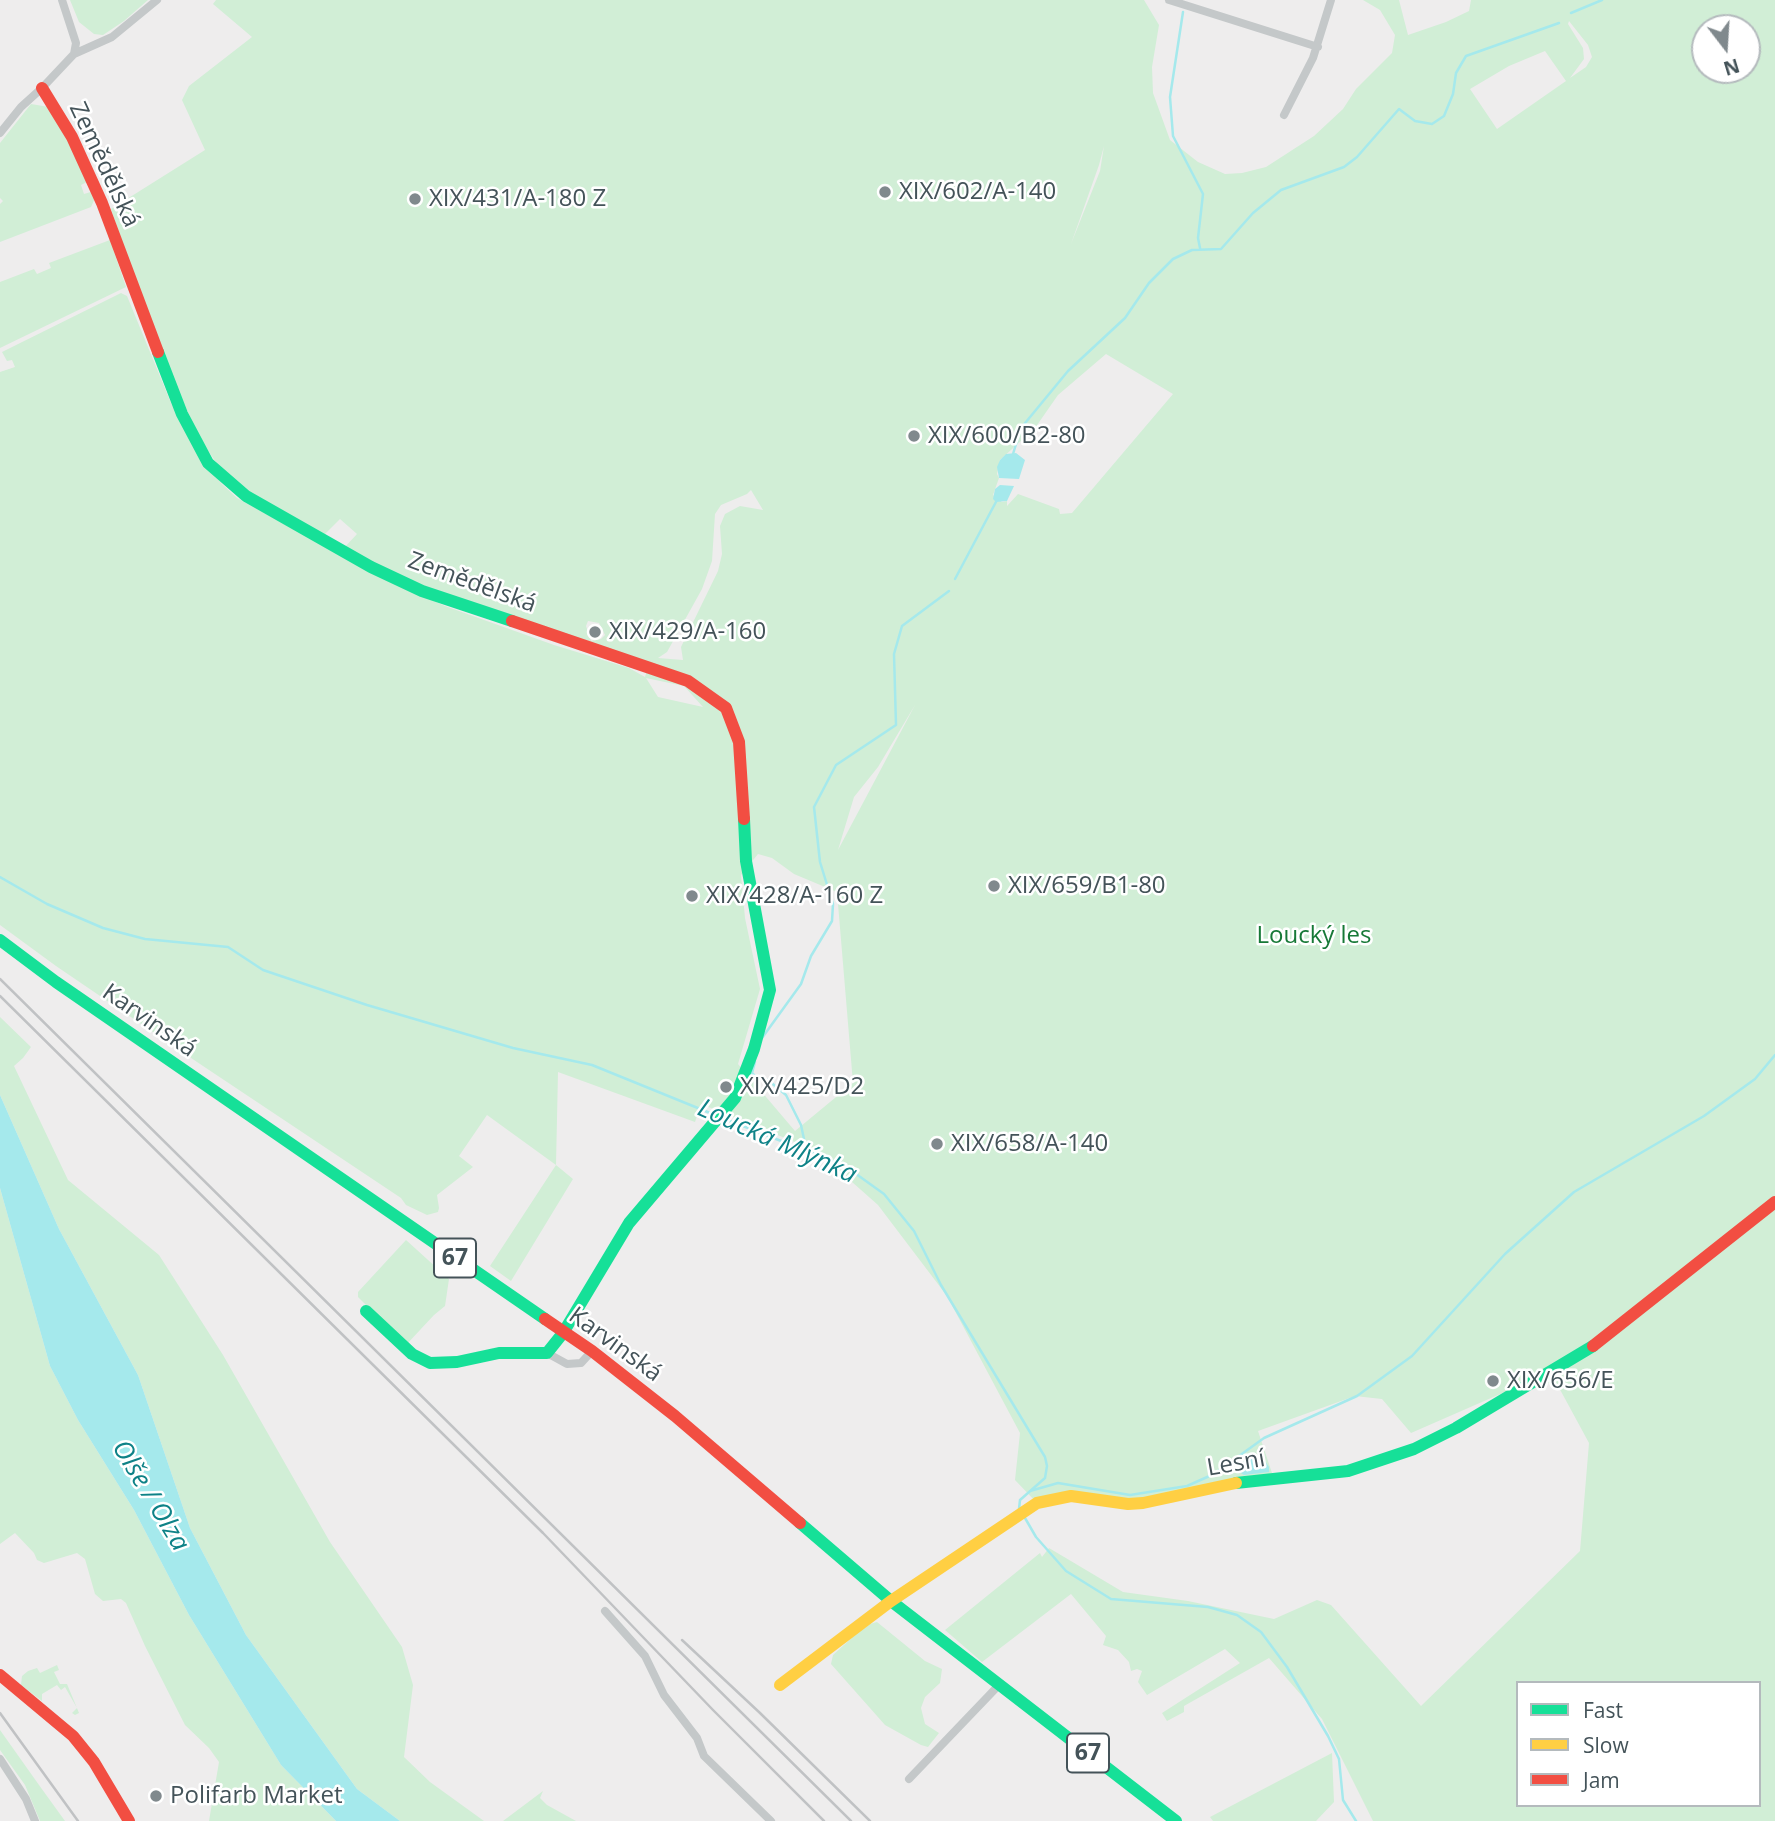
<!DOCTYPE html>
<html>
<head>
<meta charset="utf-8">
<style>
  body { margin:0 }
  #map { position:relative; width:1775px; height:1821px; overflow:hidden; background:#eeeded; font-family:"Open Sans",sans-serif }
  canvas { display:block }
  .legend { position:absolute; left:1516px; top:1681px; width:245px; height:126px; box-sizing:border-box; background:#fff; border:2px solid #b4babd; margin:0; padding:9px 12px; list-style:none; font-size:21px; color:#445359 }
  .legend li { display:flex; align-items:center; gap:14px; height:35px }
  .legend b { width:35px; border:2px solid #b4babd }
  .north { position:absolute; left:1691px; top:14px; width:70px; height:70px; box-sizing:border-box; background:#fff; border:2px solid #b4babd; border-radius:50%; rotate:163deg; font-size:19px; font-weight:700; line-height:28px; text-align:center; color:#445359 }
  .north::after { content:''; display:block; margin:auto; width:24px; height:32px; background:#80898d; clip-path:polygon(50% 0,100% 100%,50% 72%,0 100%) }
</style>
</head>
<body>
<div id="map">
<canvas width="1775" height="1821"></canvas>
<ul class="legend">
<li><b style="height:9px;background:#16e098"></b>Fast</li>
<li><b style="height:9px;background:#ffcf43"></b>Slow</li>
<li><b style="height:9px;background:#f24e42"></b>Jam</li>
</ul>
<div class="north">N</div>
</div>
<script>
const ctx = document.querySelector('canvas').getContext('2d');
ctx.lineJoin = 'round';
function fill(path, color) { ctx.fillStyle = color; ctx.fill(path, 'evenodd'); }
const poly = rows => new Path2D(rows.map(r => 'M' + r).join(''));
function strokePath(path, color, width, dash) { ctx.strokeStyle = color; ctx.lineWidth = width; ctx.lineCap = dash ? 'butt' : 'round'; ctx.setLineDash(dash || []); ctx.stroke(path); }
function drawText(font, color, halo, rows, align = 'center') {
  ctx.font = font + ' "Open Sans",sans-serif'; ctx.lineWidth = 5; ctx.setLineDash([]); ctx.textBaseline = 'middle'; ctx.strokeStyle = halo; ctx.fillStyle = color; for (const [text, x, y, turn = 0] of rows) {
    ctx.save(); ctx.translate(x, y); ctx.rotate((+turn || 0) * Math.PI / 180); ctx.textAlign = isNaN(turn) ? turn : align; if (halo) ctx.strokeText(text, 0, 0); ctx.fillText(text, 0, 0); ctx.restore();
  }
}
fill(poly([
  [70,0,148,0,124,21,103,35,94,34,79,22],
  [216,0,1144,0,1159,25,1152,67,1153,93,1170,140,1198,162,1225,174,1242,173,1266,167,1314,136,1343,109,1356,89,1392,53,1395,35,1380,10,1363,0,1399,0,1408,35,1446,22,1469,11,1471,0,1775,0,1775,1821,1373,1821,1322,1719,1269,1658,1184,1706,1184,1712,1167,1721,1162,1713,1240,1663,1225,1649,1147,1695,1138,1682,1142,1671,1137,1669,1131,1671,1129,1662,1118,1650,1103,1645,1106,1636,1071,1594,982,1662,945,1630,1040,1553,1042,1557,1049,1548,1123,1592,1188,1601,1274,1619,1317,1600,1331,1605,1421,1706,1580,1551,1589,1443,1557,1384,1530,1381,1411,1433,1382,1399,1355,1396,1258,1431,1272,1473,1242,1482,1143,1503,1071,1496,1037,1503,1015,1480,1020,1433,947,1296,878,1205,817,1151,701,1104,695,1122,558,1072,556,1165,573,1179,511,1281,490,1266,556,1165,487,1115,459,1156,473,1167,437,1195,439,1208,438,1212,427,1215,406,1205,401,1198,197,1062,56,966,0,925,0,372,15,367,12,360,7,361,2,352,121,293,127,296,171,403,209,469,222,484,237,498,371,572,445,606,554,645,629,668,645,677,649,663,451,599,343,549,357,534,340,519,321,538,279,514,222,471,198,436,145,313,111,209,205,150,182,100,189,86,252,37,213,4],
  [1569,21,1588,45,1592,57,1586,67,1570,78,1584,59,1583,48,1568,24],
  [1705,28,1747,28,1747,70,1705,70],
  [1545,51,1566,81,1497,129,1470,89,1509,66],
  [1104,146,1100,171,1071,244,1099,165],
  [1106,354,1173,394,1072,513,1060,514,1059,509,1018,494,1007,506,1007,501,1002,502,993,495,999,478,997,474,1000,460,1035,428,1058,395],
  [751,490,763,510,740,506,725,514,720,526,722,554,718,571,681,647,683,660,658,658,667,652,702,589,712,561,715,514,721,505,747,494],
  [588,621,599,623,605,635,601,639,591,641,586,626],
  [646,678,684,686,703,707,658,697],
  [915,705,838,850,854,797,878,767],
  [758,854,772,858,794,874,837,892,853,1083,795,1131,738,1064,760,989,745,918,741,875],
  [1518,1683,1759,1683,1759,1805,1518,1805],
  [31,104,49,107,80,161,89,181,81,185,84,194,94,191,95,198,91,207,0,242,0,204,3,201,0,198,0,143],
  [110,240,126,287,0,348,0,282,34,269,37,274,51,268,49,263],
  [0,1017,31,1047,23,1058,14,1066,68,1180,159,1255,223,1355,330,1542,402,1647,413,1685,404,1757,430,1782,484,1821,400,1821,357,1789,246,1635,190,1528,138,1375,59,1229,0,1095],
  [0,1188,50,1366,78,1420,134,1510,189,1615,281,1765,336,1821,209,1821,219,1762,209,1748,185,1725,145,1646,126,1603,121,1599,103,1601,95,1594,85,1559,77,1553,44,1563,37,1560,34,1553,15,1533,0,1544],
  [406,1240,449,1279,445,1306,434,1315,406,1345,358,1297,358,1292],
  [877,1622,925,1661,942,1669,940,1683,925,1697,921,1708,925,1724,939,1733,928,1747,921,1745,885,1725,831,1664,833,1655,857,1633,870,1624],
  [57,1665,59,1670,54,1672,60,1684,67,1684,79,1713,75,1715,72,1713,77,1708,65,1687,61,1690,57,1685,42,1694,42,1701,21,1685,22,1676,28,1671,37,1668,40,1673],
  [0,1730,39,1785,65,1821,40,1821,25,1785,0,1750],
  [1332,1753,1334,1802,1316,1821,1213,1821,1210,1817],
  [543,1791,540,1798,547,1805,576,1821,503,1821]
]), '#d1eed6');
fill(poly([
  [1016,453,1025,460,1019,479,999,478,997,467,1000,460,1006,454],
  [1000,485,1014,486,1007,501,996,502,993,499,995,489],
  [0,1095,59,1229,138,1375,190,1528,246,1635,357,1789,400,1821,336,1821,281,1765,189,1615,134,1510,78,1420,50,1366,0,1188],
  [1249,1457,1263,1458,1269,1467,1269,1472,1244,1475,1239,1472,1243,1462]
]), '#a5e9ec');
strokePath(poly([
  [1183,12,1170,97,1173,136,1203,194,1198,238,1200,248],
  [1571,13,1602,0],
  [1013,454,1021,428,1068,371,1125,318,1149,283,1173,259,1192,250,1221,249,1253,213,1281,190,1344,167,1357,157,1399,109,1415,121,1432,124,1444,116,1453,94,1456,73,1466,56,1559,23],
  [955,579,997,500],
  [0,877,47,904,103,928,145,939,228,947,263,970,367,1005,513,1048,592,1065,715,1115],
  [762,1038,801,984,811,956,832,921,833,904,820,862,814,807,836,765,896,725,894,654,902,626,949,591],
  [755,1062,752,1073,758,1079,768,1080,786,1095,801,1125,804,1139,802,1150],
  [725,1119,845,1166,884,1194,914,1231,941,1285,1045,1457,1047,1466,1045,1478,1020,1500,1019,1509],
  [1030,1491,1058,1483,1130,1495,1187,1486,1214,1474,1264,1438,1357,1396,1412,1356,1505,1254,1574,1192,1704,1116,1755,1079,1775,1055],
  [1025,1518,1036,1537,1066,1571,1111,1599,1208,1607,1237,1615,1261,1632,1287,1667,1328,1736,1339,1759,1343,1800,1356,1821]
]), '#a5e9ec', 2.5);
strokePath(poly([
  [1169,0,1318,47],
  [74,54,112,37,157,0],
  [1284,115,1313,58,1331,0],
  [0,133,21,107,42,88,74,54,76,43,62,0],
  [547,1353,567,1364,581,1363,592,1351],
  [605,1611,645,1656,664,1695,697,1738,704,1756,771,1821],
  [0,1759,26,1799,35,1821],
  [909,1779,998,1686]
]), '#c4c8c9', 8);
strokePath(poly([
  [158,352,182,414,208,463,246,496,371,567,422,591,512,621],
  [0,940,56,982,545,1319],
  [366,1311,412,1354,430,1363,457,1362,499,1353,547,1353,563,1333,629,1223,735,1098,754,1049,770,990,746,861,744,819],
  [1236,1483,1348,1471,1414,1449,1456,1428,1593,1346],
  [800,1523,891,1601,1176,1821]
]), '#16e098', 12);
strokePath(poly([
  [780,1685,891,1601,1037,1503,1071,1496,1128,1504,1143,1503,1236,1483]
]), '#ffcf43', 12);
strokePath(poly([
  [42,88,72,137,102,203,158,352],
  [512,621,688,681,726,708,739,742,744,819],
  [545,1319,592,1351,675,1416,800,1523],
  [1593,1346,1775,1202],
  [0,1675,73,1736,94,1762,129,1821]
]), '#f24e42', 12);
strokePath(poly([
  [0,979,851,1821],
  [0,996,543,1533,713,1710,824,1821],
  [682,1640,760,1713,870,1821],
  [0,1713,78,1821]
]), '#c0c2c4', 2.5);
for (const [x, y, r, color] of [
  [885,192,7,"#80898d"],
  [415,199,7,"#80898d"],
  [914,436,7,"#80898d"],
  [595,632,7,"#80898d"],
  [994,886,7,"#80898d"],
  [692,896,7,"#80898d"],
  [726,1087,7,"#80898d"],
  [937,1144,7,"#80898d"],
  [1493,1381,7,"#80898d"],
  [156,1796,7,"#80898d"]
]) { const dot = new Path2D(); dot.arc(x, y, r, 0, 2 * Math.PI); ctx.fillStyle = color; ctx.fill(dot); strokePath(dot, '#fff', 2.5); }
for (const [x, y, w] of [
  [455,1258,42],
  [1088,1753,42]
]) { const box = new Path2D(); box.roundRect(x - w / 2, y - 19.5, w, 39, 5); ctx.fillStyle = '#fff'; ctx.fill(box); strokePath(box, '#445359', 2); }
drawText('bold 23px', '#445359', null, [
  ["67",455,1258],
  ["67",1088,1753]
]);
drawText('24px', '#445359', '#fff', [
  ["Zemědělská",104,165,65],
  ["Zemědělská",472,583,20],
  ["Karvinská",149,1021,35],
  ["Karvinská",615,1345,36],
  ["Lesní",1236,1464,-10]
]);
drawText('24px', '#445359', '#fff', [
  ["XIX/602/A-140",899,192],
  ["XIX/431/A-180 Z",429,199],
  ["XIX/600/B2-80",928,436],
  ["XIX/429/A-160",609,632],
  ["XIX/659/B1-80",1008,886],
  ["XIX/428/A-160 Z",706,896],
  ["XIX/425/D2",740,1087],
  ["XIX/658/A-140",951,1144],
  ["XIX/656/E",1507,1381],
  ["Polifarb Market",170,1796]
], 'left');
drawText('24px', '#177937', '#fff', [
  ["Loucký les",1314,936]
]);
drawText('italic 26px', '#0e8287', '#fff', [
  ["Loucká Mlýnka",777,1142,24],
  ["Olše / Olza",150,1496,59]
]);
</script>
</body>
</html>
